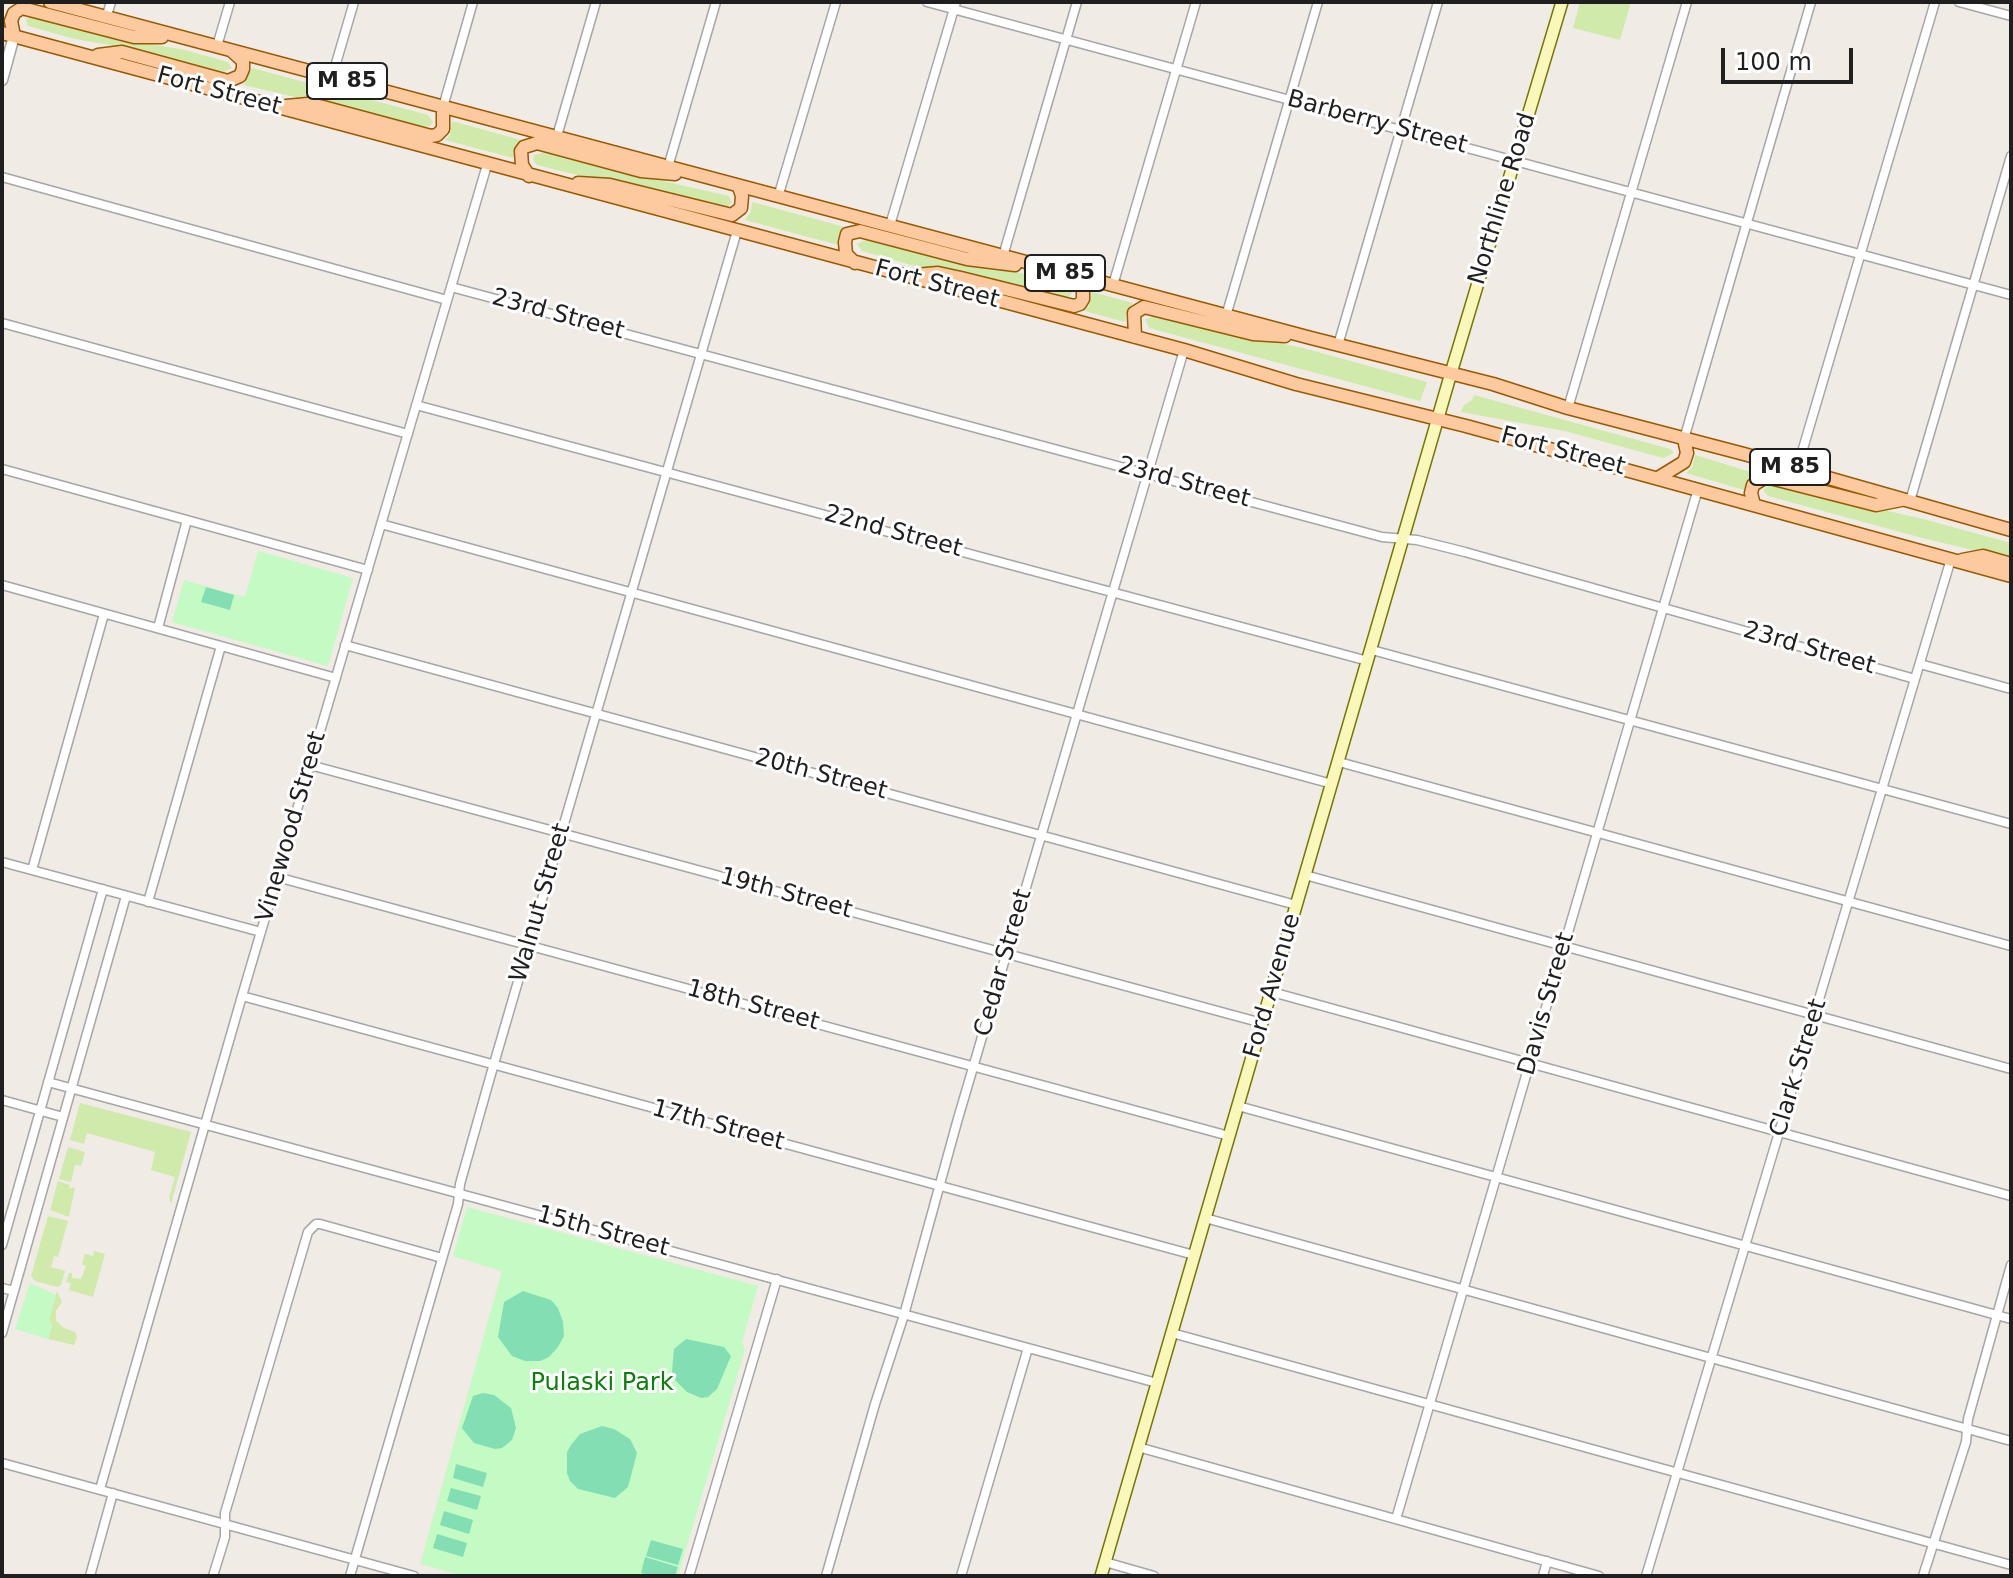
<!DOCTYPE html>
<html>
<head>
<meta charset="utf-8">
<style>
  body { margin:0 }
  #map { position:relative; width:2013px; height:1578px; overflow:hidden; background:#f0ebe5; font-family:"DejaVu Sans",sans-serif }
  canvas { display:block }
  .frame { position:absolute; inset:0; border:4px solid #1f1f1f; pointer-events:none }
  .scale { position:absolute; left:1721px; top:48px; width:132px; height:36px; box-sizing:border-box; border:4px solid #1f1f1f; border-top:0; padding-left:10px; font-size:24px; line-height:28px; white-space:nowrap; color:#1f1f1f; -webkit-text-stroke:6px #fff; paint-order:stroke }
</style>
</head>
<body>
<div id="map">
<canvas width="2013" height="1578"></canvas>
<div class="frame"></div>
<div class="scale">100 m</div>
</div>
<script>
const ctx = document.querySelector('canvas').getContext('2d');
ctx.lineJoin = 'round';
function fill(path, color) { ctx.fillStyle = color; ctx.fill(path, 'evenodd'); }
const poly = rows => new Path2D(rows.map(r => 'M' + r).join(''));
function strokePath(path, color, width, dash) { ctx.strokeStyle = color; ctx.lineWidth = width; ctx.lineCap = dash ? 'butt' : 'round'; ctx.setLineDash(dash || []); ctx.stroke(path); }
function drawText(font, color, halo, rows, align = 'center') {
  ctx.font = font + ' "DejaVu Sans",sans-serif'; ctx.lineWidth = 6; ctx.setLineDash([]); ctx.textBaseline = 'middle'; ctx.strokeStyle = halo; ctx.fillStyle = color; for (const [text, x, y, turn = 0] of rows) {
    ctx.save(); ctx.translate(x, y); ctx.rotate((+turn || 0) * Math.PI / 180); ctx.textAlign = isNaN(turn) ? turn : align; if (halo) ctx.strokeText(text, 0, 0); ctx.fillText(text, 0, 0); ctx.restore();
  }
}
fill(poly([
  [1580,2,1631,2,1620,40,1573,28],
  [33,16,133,41,185,50,228,62,232,68,219,74,116,46,75,39,28,26,26,19],
  [252,68,428,115,433,122,430,126,422,127,244,85],
  [452,121,521,140,513,158,445,140,450,135],
  [548,151,641,176,729,196,732,203,726,208,569,173,537,165,533,160,534,155],
  [752,202,845,227,839,236,838,245,745,220,751,211],
  [868,239,1017,272,1068,286,1073,292,1070,296,1062,299,958,273,911,265,862,251,857,244],
  [1092,292,1133,303,1127,310,1125,322,1084,311,1089,306],
  [1157,316,1307,349,1427,382,1420,401,1149,328,1145,319],
  [1474,395,1670,449,1674,453,1663,458,1565,431,1461,412,1463,406,1472,400],
  [1695,455,1751,472,1744,490,1686,473,1692,468],
  [1771,484,1923,519,2011,543,2011,559,1926,539,1768,496,1763,490],
  [80,1103,191,1132,171,1204,169,1198,175,1177,151,1170,155,1152,87,1133,84,1144,70,1140],
  [68,1147,85,1152,81,1166,75,1165,71,1182,59,1179],
  [58,1181,70,1185,69,1189,75,1187,69,1217,50,1210],
  [48,1216,68,1221,58,1257,54,1256,51,1267,65,1271,61,1285,57,1287,35,1281,31,1276],
  [94,1251,105,1254,93,1297,69,1290,71,1283,66,1282,69,1273,72,1273,72,1278,81,1279,86,1266,82,1264,85,1254,93,1256],
  [57,1291,62,1302,56,1311,56,1321,64,1328,75,1332,77,1336,74,1345,48,1339,52,1325,49,1320]
]), '#d0eaab');
fill(poly([
  [258,551,353,578,328,666,172,622,184,580,245,597],
  [467,1207,758,1286,742,1342,745,1350,678,1576,463,1576,420,1564,502,1271,453,1256],
  [30,1283,56,1295,49,1320,52,1325,48,1339,15,1329]
]), '#c4fac3');
fill(poly([
  [206,587,234,595,230,610,201,602],
  [523,1291,551,1300,558,1308,563,1322,564,1336,558,1347,549,1357,540,1361,525,1361,512,1356,498,1337,504,1302],
  [686,1339,724,1347,731,1356,717,1389,708,1397,701,1398,687,1392,675,1380,672,1371,674,1349],
  [483,1393,494,1395,511,1408,516,1428,512,1440,502,1448,495,1449,474,1443,462,1428,473,1396],
  [602,1426,614,1429,630,1439,637,1453,628,1487,615,1498,578,1489,570,1481,567,1473,567,1452,571,1445,580,1434],
  [456,1464,487,1473,483,1487,453,1478],
  [451,1488,481,1496,477,1510,447,1501],
  [444,1511,473,1520,469,1534,440,1525],
  [437,1534,467,1543,463,1557,433,1548],
  [651,1540,683,1549,678,1565,646,1556],
  [645,1557,678,1567,675,1576,650,1576,641,1573]
]), '#83dfb3');
const minor = poly([
  [927,2,2011,295],
  [1959,2,2011,16],
  [106,18,111,2],
  [217,46,230,2],
  [332,77,354,2],
  [443,107,473,2],
  [557,136,596,2],
  [668,167,716,2],
  [2,177,447,300],
  [778,197,836,2],
  [890,225,956,2],
  [1003,256,1077,2],
  [1113,285,1196,2],
  [451,287,1382,537,1417,540,1465,552,1915,679],
  [1226,316,1318,2],
  [2,323,408,434],
  [1338,345,1438,2],
  [416,405,1368,661],
  [1568,408,1687,2],
  [1684,439,1811,2],
  [2,469,368,570],
  [1797,469,1935,2],
  [1910,501,2011,156],
  [381,524,1332,784],
  [2,585,336,678],
  [158,628,187,520],
  [345,645,1296,905],
  [1372,650,2011,824],
  [1920,664,2011,689],
  [1339,762,2011,946],
  [310,765,1262,1023],
  [2,862,261,932],
  [32,870,104,614],
  [1305,875,2011,1069],
  [277,877,1229,1136],
  [148,902,221,646],
  [1272,992,2011,1196],
  [242,996,1194,1255],
  [48,1082,1157,1383],
  [2,1100,63,1117],
  [1238,1106,2011,1319],
  [1205,1218,2011,1441],
  [2,1245,103,889],
  [2,1288,14,1291],
  [2,1333,126,896],
  [1172,1333,2011,1565],
  [1138,1447,1599,1576],
  [2,1463,414,1576],
  [100,1489,242,996,487,165],
  [1396,1519,1698,489],
  [1105,1562,1154,1576],
  [90,1576,113,1493],
  [213,1576,225,1537,225,1513,308,1232,316,1224,320,1224,442,1258],
  [350,1576,458,1204,460,1184,491,1074,737,231],
  [689,1576,777,1279],
  [826,1576,875,1404,904,1315,957,1122,1184,350],
  [961,1576,1028,1348],
  [1543,1576,1547,1561],
  [1646,1576,1951,559],
  [1923,1576,1966,1442,1968,1419,2011,1265]
]);
const tertiary = poly([
  [2,80,14,36]
]);
const secondary = poly([
  [1101,1576,1451,373,1562,2]
]);
const primary = poly([
  [50,2,1311,338,1493,384,1568,408,1744,454,2011,530],
  [2,33,1184,350,1296,384,1466,426,2011,576],
  [14,36,11,21,14,13,22,8,134,37,162,37],
  [98,55,122,52,228,81,240,76,243,69,243,61,233,52],
  [286,106,308,104,323,107,431,136,437,135,443,129,443,107],
  [529,176,522,165,521,151,524,147,537,143,641,171,675,174],
  [578,183,610,185,732,215,741,208,742,196,739,187],
  [855,263,846,254,845,242,847,234,860,231,967,259,1015,265],
  [915,275,938,273,961,278,1074,306,1080,304,1083,299,1083,291,1075,275],
  [1135,337,1134,313,1144,307,1253,334,1285,336],
  [1658,478,1684,462,1687,453,1684,439],
  [1754,505,1751,493,1753,485,1766,477,1876,505,1901,500],
  [1962,560,1983,556,2011,564]
]);
strokePath(minor, '#a6a6a6', 11);
strokePath(tertiary, '#a6a6a6', 13);
strokePath(secondary, '#777804', 14);
strokePath(primary, '#9a5800', 15);
strokePath(minor, '#fff', 8);
strokePath(tertiary, '#fff', 10);
strokePath(secondary, '#faf7ba', 11);
strokePath(primary, '#fcca9e', 12);
for (const [x, y, w] of [
  [347,81,80],
  [1065,273,80],
  [1790,467,80]
]) { const box = new Path2D(); box.roundRect(x - w / 2, y - 18, w, 36, 6); ctx.fillStyle = '#fff'; ctx.fill(box); strokePath(box, '#1f1f1f', 2); }
drawText('bold 22px', '#1f1f1f', null, [
  ["M 85",347,81],
  ["M 85",1065,273],
  ["M 85",1790,467]
]);
drawText('24px', '#1f1f1f', '#fff', [
  ["Fort Street",219,92,15],
  ["Barberry Street",1377,123,15],
  ["Northline Road",1503,199,-73],
  ["Fort Street",937,285,15],
  ["23rd Street",558,315,15],
  ["Fort Street",1563,452,15],
  ["23rd Street",1184,483,15],
  ["22nd Street",893,532,15],
  ["23rd Street",1809,649,16],
  ["20th Street",821,775,15],
  ["Vinewood Street",292,827,-74],
  ["19th Street",786,894,15],
  ["Walnut Street",541,903,-74],
  ["Cedar Street",1004,963,-74],
  ["Ford Avenue",1273,986,-74],
  ["Davis Street",1547,1004,-74],
  ["18th Street",753,1006,15],
  ["Clark Street",1799,1068,-73],
  ["17th Street",718,1126,15],
  ["15th Street",603,1232,15]
]);
drawText('24px', '#0d800b', '#fff', [
  ["Pulaski Park",602,1384]
]);
</script>
</body>
</html>
